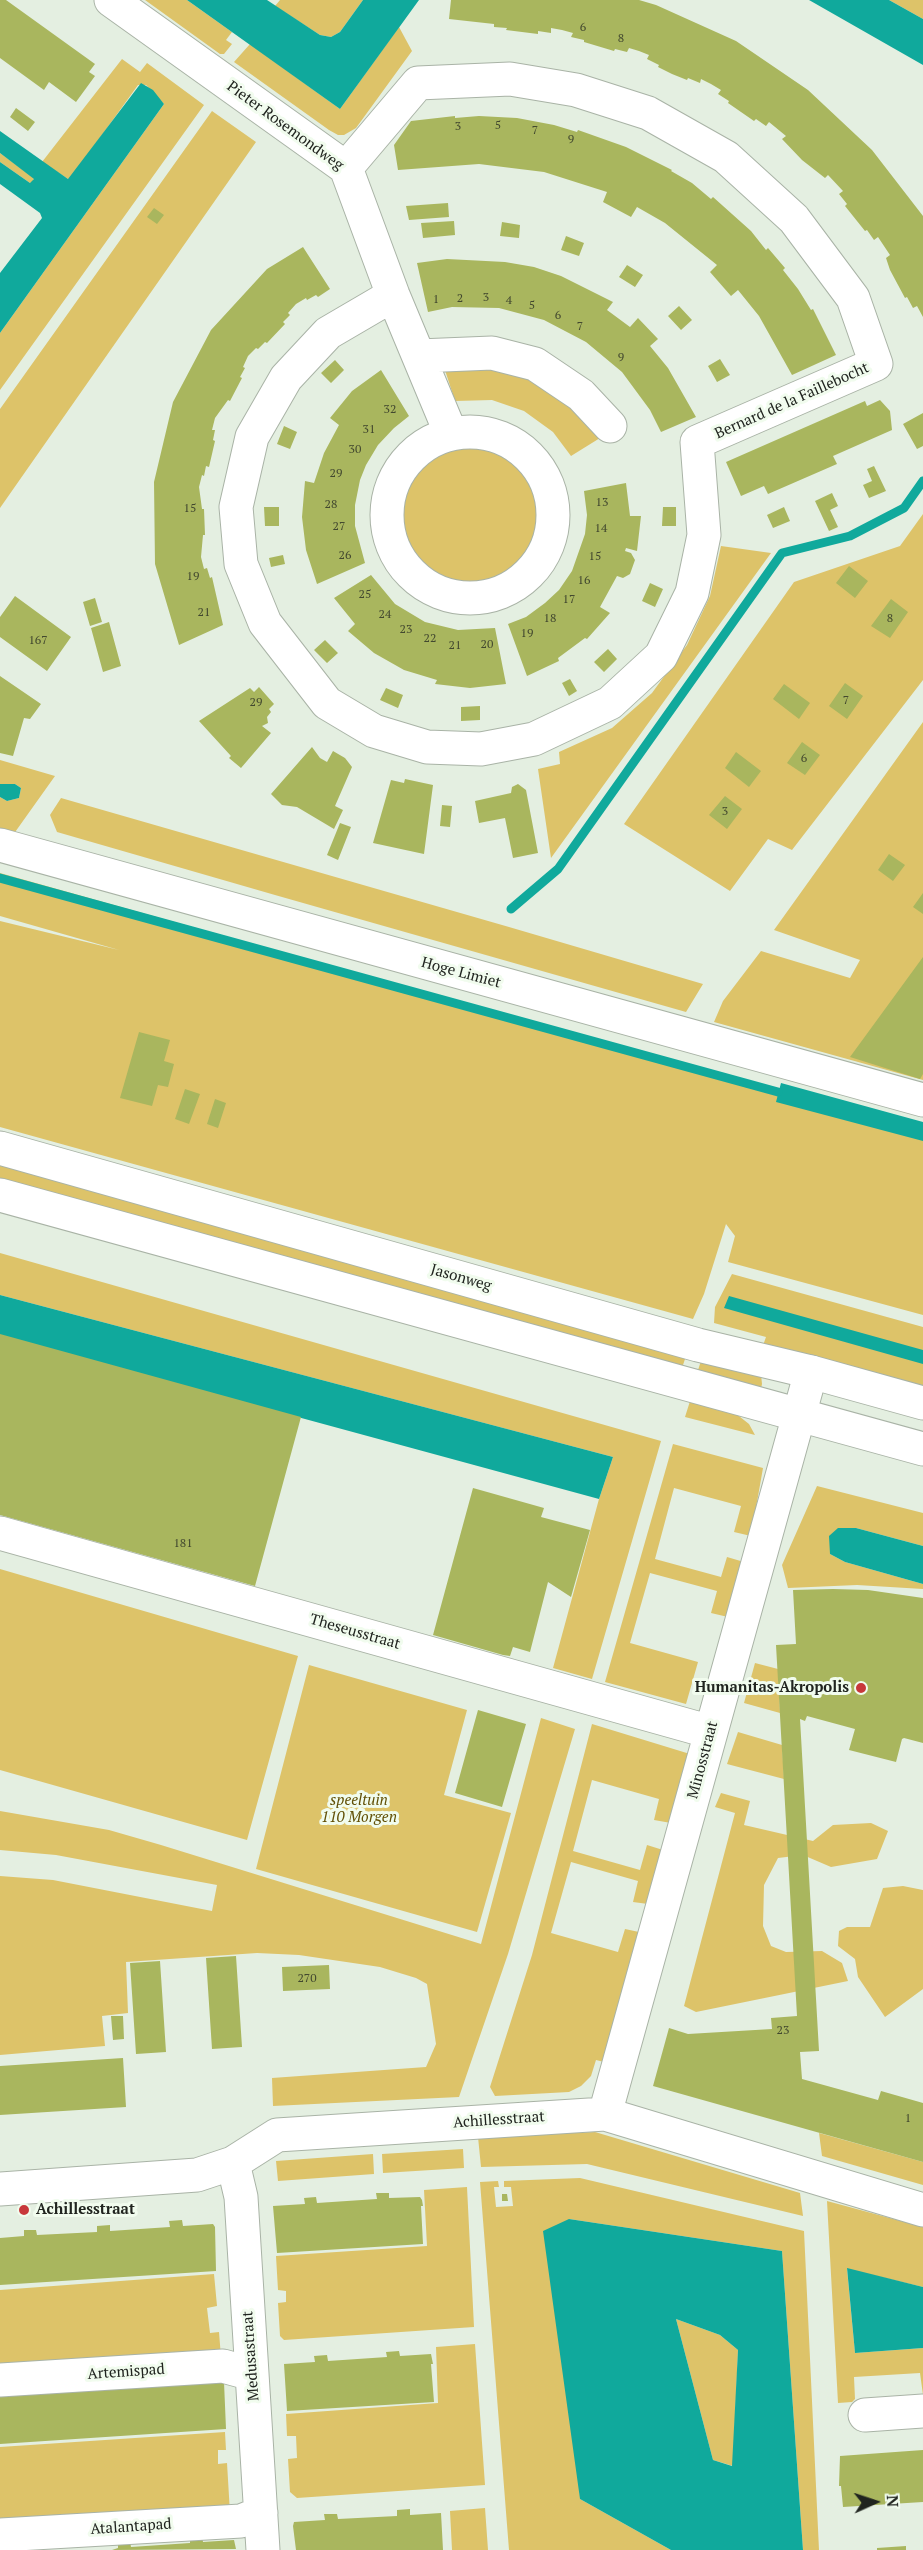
<!DOCTYPE html>
<html>
<head>
<meta charset="utf-8">
<style>
  body { margin:0 }
  #map { position:relative; width:923px; height:2550px; overflow:hidden; background:#e4efe1; font-family:"PT Serif",serif }
  canvas { display:block }
  .north { position:absolute; left:845px; top:2472px; width:60px; height:60px; -webkit-text-stroke:4px #f1fcee; paint-order:stroke; rotate:87deg; font-size:16px; font-weight:700; line-height:24px; text-align:center; color:#20241f }
  .north::after { content:''; display:block; margin:auto; width:21px; height:27px; background:#20241f; clip-path:polygon(50% 0,100% 100%,50% 72%,0 100%) }
</style>
</head>
<body>
<div id="map">
<canvas width="923" height="2550"></canvas>
<div class="north">N</div>
</div>
<script>
const ctx = document.querySelector('canvas').getContext('2d');
ctx.lineJoin = 'round';
function fill(path, color) { ctx.fillStyle = color; ctx.fill(path, 'evenodd'); }
const poly = rows => new Path2D(rows.map(r => 'M' + r).join(''));
function strokePath(path, color, width, dash) { ctx.strokeStyle = color; ctx.lineWidth = width; ctx.lineCap = dash ? 'butt' : 'round'; ctx.setLineDash(dash || []); ctx.stroke(path); }
function drawText(font, color, halo, rows, align = 'center') {
  ctx.font = font + ' "PT Serif",serif'; ctx.lineWidth = 6; ctx.setLineDash([]); ctx.textBaseline = 'middle'; ctx.strokeStyle = halo; ctx.fillStyle = color; for (const [text, x, y, turn = 0] of rows) {
    ctx.save(); ctx.translate(x, y); ctx.rotate((+turn || 0) * Math.PI / 180); ctx.textAlign = isNaN(turn) ? turn : align; if (halo) ctx.strokeText(text, 0, 0); ctx.fillText(text, 0, 0); ctx.restore();
  }
}
fill(poly([
  [145,0,187,0,232,32,226,40,232,44,224,54,220,54],
  [280,0,363,0,340,32,331,37,320,35,275,6],
  [889,0,923,0,923,19],
  [399,27,412,51,356,128,344,135,338,135,329,130,234,62,250,44,340,109],
  [122,59,140,72,147,63,204,105,0,390,0,333,164,104,146,85,138,85,71,178,68,179,42,162],
  [212,111,256,142,0,508,0,409],
  [0,153,34,178,33,182,30,183,0,162],
  [481,364,521,371,563,393,600,438,571,456,553,432,524,411,492,400,455,401,444,367],
  '401 515a70 70 0 1 1 140 0a70 70 0 1 1-140 0Z',
  [923,514,923,680,792,850,768,839,730,891,624,824,794,582,900,546],
  [721,546,771,553,551,858,538,769,560,764,559,752,612,728,652,693,687,645,710,596],
  [923,722,923,1080,714,1022,723,1001,761,951,850,978,860,960,774,930],
  [0,760,55,776,13,835,0,831,0,797,7,801,19,798,21,788,15,784,0,784],
  [61,798,509,927,703,984,686,1012,275,895,57,832,50,815],
  [0,873,541,1025,923,1129,923,1315,728,1262,735,1236,726,1224,704,1294,693,1319,0,1127,0,921,119,950,0,916],
  [0,1162,687,1353,681,1371,0,1179],
  [0,1253,661,1441,592,1679,553,1668,599,1499,613,1457,0,1295],
  [732,1274,923,1327,923,1396,761,1351,766,1337,714,1323,715,1307],
  [702,1358,761,1374,762,1384,760,1393,696,1376],
  [691,1398,730,1409,749,1424,755,1435,685,1417],
  [673,1444,763,1468,751,1536,734,1532,741,1506,674,1488,655,1559,721,1577,727,1557,744,1562,728,1617,711,1613,717,1591,650,1573,630,1643,698,1662,686,1704,605,1682],
  [817,1486,923,1513,923,1546,856,1528,830,1554,845,1562,923,1584,923,1589,857,1585,788,1588,782,1565],
  [0,1569,298,1656,247,1840,0,1770],
  [755,1663,778,1669,780,1713,744,1703],
  [309,1665,467,1710,444,1795,511,1813,477,1932,256,1869],
  [541,1718,575,1729,508,1954,459,2097,273,2106,272,2078,426,2067,436,2044,427,1984,416,1978,380,1967,299,1955,257,1953,126,1962,128,2013,102,2016,105,2046,0,2055,0,1876,53,1880,212,1911,217,1885,56,1855,0,1850,0,1811,109,1830,161,1845,481,1944],
  [592,1724,690,1754,671,1823,654,1820,659,1799,592,1780,573,1851,640,1870,647,1845,663,1850,648,1904,633,1902,638,1881,571,1862,551,1933,618,1952,625,1929,639,1932,604,2062,596,2060,591,2076,581,2086,569,2092,495,2096,490,2087,532,1955],
  [738,1732,782,1745,784,1779,727,1764],
  [721,1793,750,1801,744,1825,813,1841,833,1825,871,1823,888,1831,877,1859,831,1867,803,1855,778,1858,764,1885,763,1926,771,1946,786,1952,822,1951,842,1963,848,1981,696,2012,684,2006,735,1813,715,1807],
  [903,1886,923,1890,923,1989,885,2017,858,1977,855,1959,838,1946,839,1931,847,1927,870,1927,883,1888],
  [595,2132,800,2193,803,2216,587,2164,481,2167,478,2137],
  [819,2133,923,2162,923,2185,822,2156],
  [463,2149,464,2168,383,2173,382,2154],
  [373,2154,374,2174,278,2181,276,2161],
  [580,2178,804,2231,819,2550,803,2550,782,2251,569,2219,580,2499,671,2550,509,2550,480,2182,498,2181,499,2187,494,2187,496,2207,513,2206,511,2187,504,2187,504,2181],
  [467,2187,474,2327,284,2340,280,2336,278,2303,286,2302,286,2291,278,2290,276,2256,427,2246,424,2190],
  [827,2201,923,2227,923,2287,847,2269,855,2353,923,2348,923,2395,920,2373,854,2377,855,2399,852,2402,838,2403],
  [214,2274,217,2306,207,2308,210,2333,219,2332,221,2357,0,2370,0,2290],
  [676,2319,720,2335,738,2350,733,2466,713,2460],
  [475,2344,485,2485,297,2498,290,2492,288,2459,297,2458,296,2436,287,2436,286,2414,438,2403,436,2347],
  [225,2432,226,2450,218,2450,218,2464,227,2463,230,2513,0,2530,0,2447],
  [485,2508,488,2550,452,2550,450,2511]
]), '#ddc369');
fill(poly([
  [187,0,267,0,320,35,331,37,340,32,363,0,419,0,340,109],
  [809,0,889,0,923,19,923,65],
  [141,83,153,90,164,104,0,333,0,273,42,218,40,213,0,184,0,162,30,183,34,179,0,153,0,131,68,179],
  [0,784,15,784,21,788,19,798,7,801,0,797],
  [781,1083,923,1122,923,1141,776,1102],
  [0,1295,405,1402,613,1457,599,1499,0,1336],
  [729,1296,923,1350,923,1364,724,1308],
  [838,1528,856,1528,923,1546,923,1584,845,1562,830,1554,829,1536],
  [569,2219,782,2251,803,2550,671,2550,580,2499,543,2231],
  [676,2319,720,2335,738,2350,732,2466,713,2460],
  [847,2268,923,2287,923,2348,855,2353]
]), '#10a99c');
strokePath(poly([
  [0,878,778,1092],
  [511,909,558,869,782,553,850,536,904,508,923,481]
]), '#10a99c', 9);
fill(poly([
  [0,0,6,0,95,64,89,72,95,76,76,102,49,82,44,90,0,58],
  [451,0,639,0,656,5,736,41,808,90,872,150,923,216,923,317,917,306,913,308,907,297,905,298,890,270,886,258,890,255,878,237,874,240,867,230,865,231,845,206,847,204,839,194,843,191,828,175,825,178,802,160,782,139,786,136,769,122,766,126,756,119,754,121,728,103,729,101,718,94,721,90,711,84,701,79,700,83,688,78,687,80,672,74,658,67,659,65,647,59,649,55,639,51,629,48,627,52,615,49,614,51,584,42,584,40,571,37,573,33,562,30,551,28,551,33,538,31,538,34,506,30,507,28,494,27,494,24,449,19],
  [16,108,35,122,28,131,10,117],
  [455,116,455,118,479,116,517,118,554,125,577,132,578,130,626,147,672,170,671,171,692,183,711,199,713,197,751,231,766,250,768,248,785,268,783,270,798,289,811,310,813,309,836,355,792,375,759,316,738,290,731,296,710,272,717,265,665,223,637,207,631,217,603,202,607,192,544,172,479,164,398,170,394,145,411,121],
  [448,203,449,217,409,220,406,206],
  [154,208,164,215,157,224,147,217],
  [454,221,455,235,423,238,421,223],
  [502,222,520,225,519,238,500,236],
  [566,236,584,243,579,256,561,250],
  [303,247,330,289,318,297,316,295,307,300,306,298,296,304,288,313,290,315,283,322,285,324,267,343,265,342,258,349,256,348,248,356,243,367,245,368,240,377,242,378,230,401,228,400,215,418,212,430,215,430,213,440,215,441,209,467,206,466,204,476,202,475,199,487,202,509,204,509,205,535,203,535,201,557,204,569,207,568,210,578,212,577,223,625,179,645,155,564,154,482,173,402,211,330,267,269],
  [447,259,505,262,534,267,561,276,613,302,607,310,630,327,638,318,658,339,650,346,668,368,696,417,661,432,650,410,622,372,586,342,544,320,499,308,452,307,428,312,417,263],
  [627,265,643,275,635,287,619,277],
  [679,306,692,320,681,330,668,316],
  [720,359,730,375,717,382,708,366],
  [335,360,344,370,331,383,321,373],
  [381,370,409,416,394,428,378,445,366,465,360,480,355,505,355,526,365,563,317,584,306,550,302,517,305,481,314,483,324,453,339,425,330,418,352,391],
  [880,400,890,411,892,430,833,456,837,464,768,494,764,486,741,496,726,462,865,401,867,406],
  [923,413,923,446,917,449,903,424],
  [284,426,297,432,290,449,277,444],
  [874,466,886,491,869,498,863,485,872,481,867,469],
  [626,483,630,516,641,516,637,551,626,548,625,551,631,553,635,560,630,574,623,578,617,576,600,607,610,613,587,639,585,638,558,658,559,661,527,676,508,624,526,617,545,603,559,590,572,571,585,534,587,515,584,491],
  [832,493,838,506,830,510,838,527,829,531,815,501],
  [264,507,279,507,279,526,265,526],
  [663,507,676,507,676,526,662,526],
  [784,507,790,521,773,528,767,515],
  [283,555,285,564,271,567,269,558],
  [849,566,868,581,855,598,836,583],
  [371,575,395,604,425,622,458,630,495,628,506,684,470,688,435,684,437,680,404,670,374,653,348,631,355,624,334,598],
  [650,583,663,589,655,607,642,601],
  [15,596,71,637,47,671,0,637,0,617],
  [95,598,102,622,90,626,83,602],
  [891,599,908,612,890,638,871,626],
  [109,622,121,666,103,672,91,628],
  [325,640,338,653,327,663,314,650],
  [608,649,617,659,604,672,594,662],
  [0,676,41,704,30,719,24,718,13,756,0,753],
  [570,679,577,691,569,696,562,683],
  [845,683,863,696,847,719,829,706],
  [784,684,810,703,799,719,773,699],
  [259,687,274,704,269,709,271,712,267,717,268,723,262,726,271,733,241,768,229,758,231,756,199,721,250,688,254,692],
  [386,688,403,695,398,708,380,700],
  [480,706,480,720,461,721,461,707],
  [802,742,820,755,805,775,787,763],
  [312,747,320,758,327,762,333,751,345,758,352,767,335,806,343,810,334,829,297,807,282,805,271,794],
  [736,752,761,771,749,787,725,768],
  [405,779,433,785,424,854,373,843,391,780,404,783],
  [518,784,526,790,538,853,513,858,505,818,479,823,475,801,511,793,512,787],
  [725,796,742,809,727,829,709,815],
  [442,805,452,806,450,827,440,826],
  [340,823,351,827,338,860,327,855],
  [889,854,905,865,893,881,878,870],
  [923,893,923,914,913,907],
  [923,957,923,1074,920,1079,850,1057],
  [139,1032,170,1040,164,1061,174,1064,168,1087,158,1085,152,1106,120,1098],
  [185,1089,200,1094,189,1124,175,1119],
  [215,1099,226,1103,218,1128,207,1124],
  [0,1334,301,1417,255,1586,0,1515],
  [473,1488,544,1508,541,1517,590,1530,571,1597,548,1582,530,1652,513,1647,510,1656,503,1655,433,1635],
  [833,1589,868,1590,923,1598,923,1743,904,1738,902,1739,896,1762,849,1750,855,1729,807,1716,805,1721,800,1719,819,2051,800,2052,802,2079,878,2100,881,2091,923,2103,923,2162,653,2086,669,2028,688,2034,772,2029,771,2018,797,2016,776,1645,796,1644,793,1590],
  [478,1710,526,1724,502,1807,455,1793],
  [236,1956,242,2047,212,2049,206,1958],
  [160,1961,166,2052,136,2054,130,1963],
  [329,1965,330,1989,283,1991,282,1967],
  [111,2016,123,2016,124,2039,113,2040],
  [123,2058,126,2107,0,2115,0,2066],
  [376,2193,389,2193,389,2198,420,2197,422,2200,423,2206,421,2206,423,2244,277,2253,273,2206,305,2204,304,2198,316,2197,317,2203,377,2199],
  [502,2194,507,2194,508,2201,502,2201],
  [182,2220,183,2226,213,2224,215,2227,216,2271,0,2285,0,2238,24,2236,24,2230,36,2230,37,2235,97,2232,97,2226,110,2225,110,2231,170,2227,169,2221],
  [399,2351,400,2356,431,2354,433,2364,431,2364,434,2402,287,2411,284,2364,315,2362,314,2356,327,2355,328,2361,387,2357,386,2352],
  [224,2382,226,2429,0,2444,0,2397,34,2394,47,2388,47,2394],
  [923,2450,923,2502,843,2507,841,2486,839,2486,840,2456],
  [410,2509,410,2515,441,2513,443,2550,296,2550,293,2526,294,2522,325,2520,324,2514,337,2514,338,2519,397,2516,397,2510],
  [202,2536,203,2542,234,2540,236,2549,112,2550,118,2548,118,2542,130,2541,131,2547,190,2543,190,2537],
  [906,2546,906,2550,877,2550,877,2548]
]), '#a9b65e');
const street = poly([
  [111,0,346,168,393,295,451,434],
  [346,168,418,83,510,79,576,90,648,113,726,157,794,219,853,298,876,364,697,442,704,535,692,593,661,656,610,703,534,739,481,749,427,747,374,731,327,703,265,623,241,564,236,507,252,437,286,378,328,333,393,295],
  [419,356,492,353,535,364,581,395,610,426],
  '387 515a83 83 0 1 1 166 0a83 83 0 1 1-166 0Z',
  [0,845,923,1100],
  [0,1533,711,1732],
  [605,2114,811,1372],
  [233,2163,241,2197,263,2550],
  [0,2189,197,2175,233,2163,277,2135,605,2114,923,2210],
  [0,2380,223,2366,252,2374],
  [865,2415,923,2411],
  [0,2535,241,2521,261,2513]
]);
const secondary = poly([
  [0,1148,698,1345,811,1372,923,1403],
  [0,1195,923,1449]
]);
strokePath(street, '#a9b3a6', 35);
strokePath(secondary, '#a9b3a6', 35);
strokePath(street, '#fff', 33);
strokePath(secondary, '#fff', 33);
for (const [x, y, r, color] of [
  [861,1688,6,"#c8383b"],
  [24,2210,6,"#c8383b"]
]) { const dot = new Path2D(); dot.arc(x, y, r, 0, 2 * Math.PI); ctx.fillStyle = color; ctx.fill(dot); strokePath(dot, '#f1fcee', 2); }
drawText('12px', '#42482f', null, [
  ["6",583,28],
  ["8",621,39],
  ["5",498,126],
  ["3",458,127],
  ["7",535,131],
  ["9",571,140],
  ["3",486,298],
  ["2",460,299],
  ["1",436,300],
  ["4",509,301],
  ["5",532,306],
  ["6",558,316],
  ["7",580,327],
  ["9",621,358],
  ["32",390,410],
  ["31",369,430],
  ["30",355,450],
  ["29",336,474],
  ["13",602,503],
  ["28",331,505],
  ["15",190,509],
  ["27",339,527],
  ["14",601,529],
  ["26",345,556],
  ["15",595,557],
  ["19",193,577],
  ["16",584,581],
  ["25",365,595],
  ["17",569,600],
  ["21",204,613],
  ["24",385,615],
  ["18",550,619],
  ["8",890,619],
  ["23",406,630],
  ["19",527,634],
  ["22",430,639],
  ["167",38,641],
  ["20",487,645],
  ["21",455,646],
  ["7",846,701],
  ["29",256,703],
  ["6",804,759],
  ["3",725,812],
  ["181",183,1544],
  ["270",307,1979],
  ["23",783,2031],
  ["1",908,2119]
]);
drawText('15px', '#20241f', '#f1fcee', [
  ["Pieter Rosemondweg",285,126,36],
  ["Bernard de la Faillebocht",792,401,-24],
  ["Hoge Limiet",461,973,15],
  ["Jasonweg",461,1278,16],
  ["Theseusstraat",355,1632,16],
  ["Minosstraat",703,1760,-75],
  ["Achillesstraat",499,2120,-4],
  ["Medusastraat",251,2356,-94],
  ["Artemispad",126,2372,-4],
  ["Atalantapad",131,2527,-4]
]);
drawText('bold 15px', '#20241f', '#f1fcee', [
  ["Humanitas-Akropolis",849,1688],
  ["Achillesstraat",36,2210,"left"]
], 'right');
drawText('italic 15px', '#614f05', '#f1fcee', [
  ["speeltuin",359,1801],
  ["110 Morgen",359,1818]
]);
</script>
</body>
</html>
